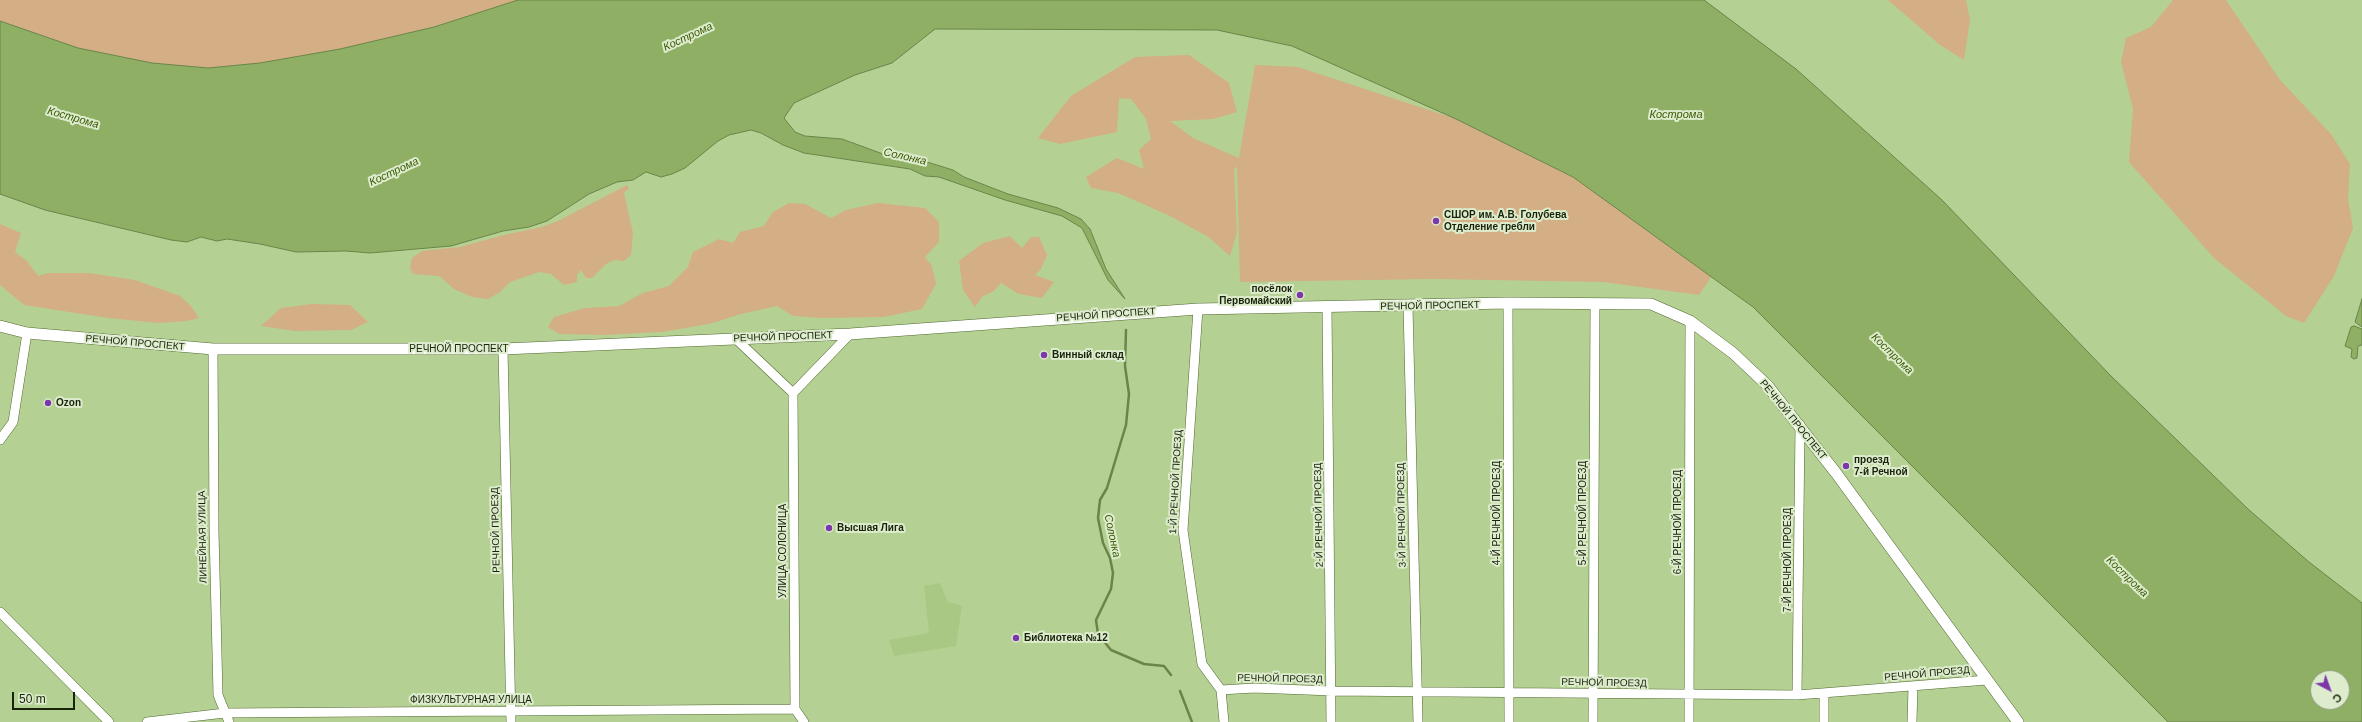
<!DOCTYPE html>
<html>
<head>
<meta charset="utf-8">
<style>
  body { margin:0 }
  #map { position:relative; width:2362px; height:722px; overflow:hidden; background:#b4d193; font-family:Arial,sans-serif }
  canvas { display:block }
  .north { position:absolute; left:2310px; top:670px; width:40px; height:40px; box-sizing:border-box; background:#ddeccd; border:1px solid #8f9c7f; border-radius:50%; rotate:139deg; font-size:11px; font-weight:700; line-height:16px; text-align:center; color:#19230b }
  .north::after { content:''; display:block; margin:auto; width:14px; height:18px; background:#7c38ab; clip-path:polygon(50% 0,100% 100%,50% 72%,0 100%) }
  .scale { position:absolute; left:12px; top:692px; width:63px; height:18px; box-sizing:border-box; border:2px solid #19230b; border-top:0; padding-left:5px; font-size:12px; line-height:14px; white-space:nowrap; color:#19230b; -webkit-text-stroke:3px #ddeccd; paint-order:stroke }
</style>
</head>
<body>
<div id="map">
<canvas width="2362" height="722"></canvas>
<div class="north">С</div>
<div class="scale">50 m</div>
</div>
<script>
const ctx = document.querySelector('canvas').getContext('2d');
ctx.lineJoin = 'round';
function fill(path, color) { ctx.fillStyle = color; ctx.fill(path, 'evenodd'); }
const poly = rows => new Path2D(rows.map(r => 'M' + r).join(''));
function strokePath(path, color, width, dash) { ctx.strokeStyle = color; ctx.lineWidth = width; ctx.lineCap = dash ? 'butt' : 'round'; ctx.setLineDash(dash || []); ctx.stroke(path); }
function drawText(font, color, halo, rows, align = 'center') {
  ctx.font = font + ' Arial,sans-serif'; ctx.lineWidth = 4; ctx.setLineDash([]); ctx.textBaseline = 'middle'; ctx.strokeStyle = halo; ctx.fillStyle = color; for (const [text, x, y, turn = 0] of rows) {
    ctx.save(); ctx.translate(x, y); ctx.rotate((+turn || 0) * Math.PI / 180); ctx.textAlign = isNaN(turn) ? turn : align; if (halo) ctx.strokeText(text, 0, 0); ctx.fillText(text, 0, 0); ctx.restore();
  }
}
fill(poly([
  [940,583,948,602,962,606,956,646,894,656,889,640,929,633,924,586]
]), '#a9c883');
fill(poly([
  [0,0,518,0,434,27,340,49,260,63,208,68,152,63,78,48,0,21],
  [1888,0,1966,0,1970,20,1964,60,1940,45],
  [2173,0,2226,0,2280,80,2331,134,2350,164,2348,198,2353,228,2334,276,2304,323,2286,316,2214,258,2129,162,2133,109,2121,62,2126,38,2151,27],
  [1189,55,1229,83,1237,112,1213,119,1170,121,1193,138,1239,158,1255,65,1298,67,1456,119,1573,177,1711,277,1699,295,1603,282,1433,279,1240,282,1237,166,1234,170,1237,232,1230,256,1207,236,1168,215,1118,193,1091,188,1086,177,1117,158,1144,169,1139,150,1151,139,1146,119,1131,99,1119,98,1117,132,1060,144,1038,138,1071,96,1135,57],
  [627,185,629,188,624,193,633,233,631,255,624,261,614,260,606,264,592,278,586,278,581,270,577,275,577,282,564,285,551,274,539,272,510,282,499,293,488,299,472,297,454,289,439,276,413,274,410,268,412,258,422,251,460,247,504,235,542,227,558,221],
  [789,203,805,204,831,218,846,210,878,203,925,208,939,222,939,242,925,257,932,266,936,284,922,309,884,317,821,318,793,316,777,306,741,314,709,324,662,332,605,335,559,334,548,327,554,317,585,308,619,306,643,293,669,286,688,267,693,252,719,239,733,243,740,232,764,226,773,212],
  [0,224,21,233,15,252,27,261,38,276,49,273,89,273,135,280,180,296,191,306,199,318,187,321,159,323,108,318,24,305,0,285],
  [1010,236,1022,248,1031,237,1039,237,1047,255,1041,269,1035,275,1054,282,1042,298,1019,294,1001,283,994,291,982,297,975,307,963,290,959,261,983,243],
  [312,304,350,305,368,322,351,330,295,331,261,326,281,308]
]), '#d4ae85');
const water = poly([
  [518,0,1704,0,1796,69,1942,200,2111,376,2248,509,2309,562,2362,603,2362,722,2168,722,1753,307,1573,177,1456,119,1292,46,1217,30,935,29,892,63,855,75,794,103,784,118,795,132,805,136,842,139,883,154,914,158,953,170,964,177,1008,194,1058,208,1081,219,1090,229,1106,269,1125,299,1108,280,1082,228,1062,216,1005,200,939,177,925,176,910,169,804,153,783,145,761,133,751,130,729,135,718,141,685,168,672,174,661,177,646,172,633,180,617,182,589,194,547,221,529,227,503,231,451,246,370,253,346,251,296,252,260,244,227,239,217,241,201,237,187,242,171,240,45,210,0,194,0,21,78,48,152,63,208,68,260,63,340,49,434,27,518,0],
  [2318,678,2342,678,2342,702,2318,702,2318,678],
  [2362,299,2362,327,2355,322,2362,299],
  [2354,326,2362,329,2362,345,2358,346,2357,358,2354,359,2351,357,2352,349,2345,346,2351,327,2354,326]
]);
fill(water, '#8eaf64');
strokePath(water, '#6b8549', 1);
strokePath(poly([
  [1126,330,1125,366,1129,394,1126,425,1107,488,1100,500,1098,518,1103,543,1110,558,1113,573,1111,589,1096,620,1098,634,1111,650,1144,664,1164,666,1171,675],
  [1180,691,1192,722]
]), '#6b8549', 2.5);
const minor = poly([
  [1508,303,1509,722],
  [1408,306,1418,722],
  [1327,307,1331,722],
  [1198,309,1183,530,1202,664,1221,690,1224,722],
  [736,339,793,393],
  [213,349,214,531,218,695,229,722],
  [503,349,511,722],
  [793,393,795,709],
  [793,393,850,334],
  [0,440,13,422,27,333],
  [0,612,109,722],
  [1221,690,1254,688,1332,691,1797,695,1987,680],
  [1797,695,1800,425],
  [795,709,804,722],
  [147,722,225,713,795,709],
  [1593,722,1595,304],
  [1689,722,1690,321],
  [1824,722,1824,693],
  [1912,722,1913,686]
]);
const tertiary = poly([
  [0,326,27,333,213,349,503,349,850,334,1198,309,1508,303,1651,304,1690,321,1733,353,1767,385,1836,473,2018,722]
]);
strokePath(minor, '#4f682e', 10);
strokePath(tertiary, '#4f682e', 12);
strokePath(minor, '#fff', 9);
strokePath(tertiary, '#fff', 11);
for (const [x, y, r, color] of [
  [1436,221,4,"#7c38ab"],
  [1300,295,4,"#7c38ab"],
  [1044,355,4,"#7c38ab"],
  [48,403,4,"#7c38ab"],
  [1846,466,4,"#7c38ab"],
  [829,528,4,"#7c38ab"],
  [1016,638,4,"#7c38ab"]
]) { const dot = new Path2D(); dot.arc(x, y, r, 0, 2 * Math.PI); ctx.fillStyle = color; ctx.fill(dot); strokePath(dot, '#ddeccd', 1.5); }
drawText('bold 10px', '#19230b', '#ddeccd', [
  ["СШОР им. А.В. Голубева",1444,215],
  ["Отделение гребли",1444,227],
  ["посёлок",1292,289,"right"],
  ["Первомайский",1292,301,"right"],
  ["Винный склад",1052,355],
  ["Ozon",56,403],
  ["проезд",1854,460],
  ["7-й Речной",1854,472],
  ["Высшая Лига",837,528],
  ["Библиотека №12",1024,638]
], 'left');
drawText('10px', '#19230b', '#ddeccd', [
  ["РЕЧНОЙ ПРОСПЕКТ",1430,306,-1],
  ["РЕЧНОЙ ПРОСПЕКТ",1106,315,-4],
  ["РЕЧНОЙ ПРОСПЕКТ",783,337,-2],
  ["РЕЧНОЙ ПРОСПЕКТ",135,343,5],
  ["РЕЧНОЙ ПРОСПЕКТ",459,349],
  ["РЕЧНОЙ ПРОСПЕКТ",1793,420,51],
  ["1-Й РЕЧНОЙ ПРОЕЗД",1176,482,-87],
  ["4-Й РЕЧНОЙ ПРОЕЗД",1497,513,-90],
  ["5-Й РЕЧНОЙ ПРОЕЗД",1583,513,-90],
  ["2-Й РЕЧНОЙ ПРОЕЗД",1319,515,-91],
  ["3-Й РЕЧНОЙ ПРОЕЗД",1402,515,-91],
  ["6-Й РЕЧНОЙ ПРОЕЗД",1678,522,-90],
  ["РЕЧНОЙ ПРОЕЗД",496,530,-91],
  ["ЛИНЕЙНАЯ УЛИЦА",203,537,-91],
  ["УЛИЦА СОЛОНИЦА",783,551,-90],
  ["7-Й РЕЧНОЙ ПРОЕЗД",1788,560,-90],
  ["РЕЧНОЙ ПРОЕЗД",1927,674,-5],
  ["РЕЧНОЙ ПРОЕЗД",1280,679,1],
  ["РЕЧНОЙ ПРОЕЗД",1604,683,1],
  ["ФИЗКУЛЬТУРНАЯ УЛИЦА",471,700]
]);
drawText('italic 11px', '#3d5a05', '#ddeccd', [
  ["Кострома",688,37,-25],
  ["Кострома",1676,115],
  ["Кострома",73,118,16],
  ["Солонка",905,157,13],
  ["Кострома",394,172,-25],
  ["Кострома",1892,354,44],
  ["Солонка",1112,536,78],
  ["Кострома",2127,577,44]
]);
</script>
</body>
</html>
